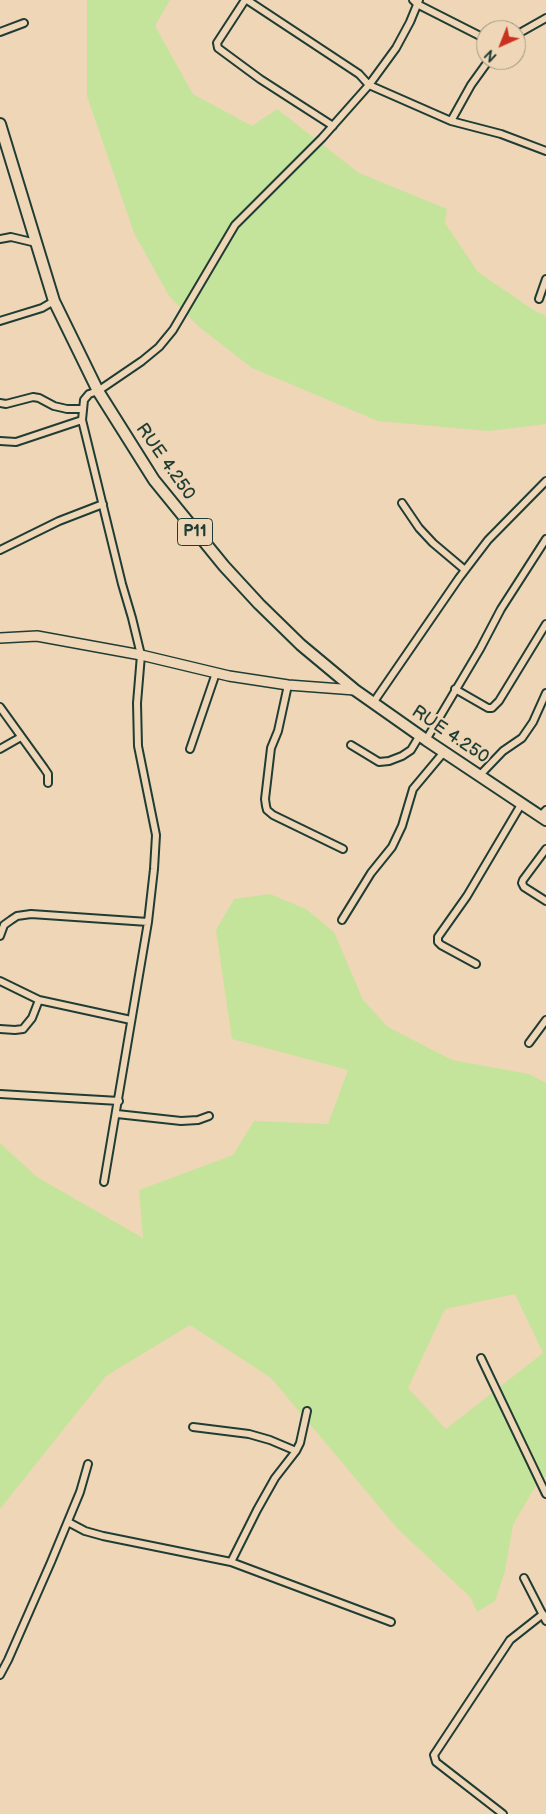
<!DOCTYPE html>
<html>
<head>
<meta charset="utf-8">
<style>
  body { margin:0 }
  #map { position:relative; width:546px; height:1814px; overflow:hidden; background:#efd6b6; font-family:"Balsamiq Sans",sans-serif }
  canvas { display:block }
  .north { position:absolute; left:476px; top:20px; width:50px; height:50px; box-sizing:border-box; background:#efd6b6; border:1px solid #9c9982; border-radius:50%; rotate:224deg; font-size:14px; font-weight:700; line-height:20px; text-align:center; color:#1f3d34 }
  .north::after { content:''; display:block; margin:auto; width:18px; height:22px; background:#c8321e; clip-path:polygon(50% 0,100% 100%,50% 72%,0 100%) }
</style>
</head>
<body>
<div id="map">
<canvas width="546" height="1814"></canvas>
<div class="north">N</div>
</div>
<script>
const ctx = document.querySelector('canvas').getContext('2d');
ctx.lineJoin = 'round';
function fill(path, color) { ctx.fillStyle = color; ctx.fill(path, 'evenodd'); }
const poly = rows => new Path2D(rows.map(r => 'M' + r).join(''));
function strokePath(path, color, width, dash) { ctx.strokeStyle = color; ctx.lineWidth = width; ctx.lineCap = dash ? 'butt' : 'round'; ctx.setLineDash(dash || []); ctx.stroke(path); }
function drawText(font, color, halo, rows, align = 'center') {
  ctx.font = font + ' "Balsamiq Sans",sans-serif'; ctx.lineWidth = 4.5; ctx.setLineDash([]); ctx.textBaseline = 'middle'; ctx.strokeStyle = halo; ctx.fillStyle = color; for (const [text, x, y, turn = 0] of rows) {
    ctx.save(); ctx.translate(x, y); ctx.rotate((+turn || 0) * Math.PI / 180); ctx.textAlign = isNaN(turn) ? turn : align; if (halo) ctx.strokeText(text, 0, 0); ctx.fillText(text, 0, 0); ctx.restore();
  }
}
fill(poly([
  [87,0,170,0,155,26,193,94,252,126,277,109,359,173,447,209,445,223,478,272,532,309,546,316,546,424,489,431,378,421,252,368,198,326,169,296,134,233,87,96],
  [270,894,306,909,334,932,363,1000,388,1027,452,1060,529,1074,546,1083,546,1477,539,1480,513,1525,505,1571,495,1601,477,1612,471,1598,397,1528,271,1378,190,1325,106,1376,0,1509,0,1143,37,1177,143,1238,139,1190,233,1155,254,1121,328,1124,348,1070,232,1039,216,930,234,899],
  [515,1294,543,1353,446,1429,408,1388,445,1309]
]), '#c4e49c');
const street = poly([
  [245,0,217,43,218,48,260,79,333,126],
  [247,0,359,74,369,85,451,121,501,134,546,151],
  [413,0,417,4,486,39],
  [0,32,24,23],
  [516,35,546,18],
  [451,121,471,85,489,60],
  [0,239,11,237,36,243],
  [539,299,546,279],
  [0,321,42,308,54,301],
  [0,403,6,404,33,397,39,398,54,406,67,409,83,409],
  [0,441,16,442,82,420],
  [402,503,419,528,433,543,465,570],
  [0,550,59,521,103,504],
  [288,685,278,731,271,748,265,799,266,806,267,810,273,815,343,849],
  [455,689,488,708,492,708,499,701,546,624],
  [373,703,459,578,488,540,546,481],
  [0,707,44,768,48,774,48,783],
  [426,740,480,649,501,609,546,539],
  [351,745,379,762,389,761,402,756,411,750,420,735],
  [0,749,21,737],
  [190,749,216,673],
  [480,775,503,751,522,738,533,722,546,693],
  [540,816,546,810],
  [546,849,523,880,522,883,524,887,546,901],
  [342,920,371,873,392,847,402,826,413,789,444,752],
  [0,936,4,925,11,920,17,916,31,914,148,922],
  [476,964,441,945,438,942,438,937,467,896,522,803],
  [0,981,39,1000,131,1020],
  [0,1029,15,1030,23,1029,32,1018,39,1000],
  [529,1043,546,1020],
  [0,1094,119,1101],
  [117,1114,181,1121,198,1120,209,1116],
  [104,1182,148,922,154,869,156,835,138,746,137,703,141,655,132,618,122,584,82,420,84,400,89,394,98,391,142,361,159,347,173,330,235,225,322,138,369,85,396,48,410,22,419,0],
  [481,1358,546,1494],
  [193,1427,249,1434,270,1440,296,1451],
  [68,1522,85,1531,103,1536,231,1562,391,1622],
  [231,1562,257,1510,275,1478,296,1451,300,1443,307,1411],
  [524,1578,546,1621],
  [0,1675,8,1660,51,1562,80,1492,88,1464],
  [503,1814,436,1762,434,1755,510,1640,543,1614]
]);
const secondary = poly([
  [0,638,37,636,141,655,229,676,288,685,355,690]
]);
const primary = poly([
  [0,124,54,301,98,391,154,480,224,566,259,604,301,645,355,690,426,740,546,820]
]);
strokePath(street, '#1f3d34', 10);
strokePath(secondary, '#1f3d34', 12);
strokePath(primary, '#1f3d34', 14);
strokePath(street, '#efd6b6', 6);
strokePath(secondary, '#efd6b6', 9);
strokePath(primary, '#efd6b6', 10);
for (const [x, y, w] of [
  [195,532,35]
]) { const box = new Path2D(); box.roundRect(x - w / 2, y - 13.5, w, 27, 4); ctx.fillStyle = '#efd6b6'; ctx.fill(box); strokePath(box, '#1f3d34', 1); }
drawText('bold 16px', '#1f3d34', null, [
  ["P11",195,532]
]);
drawText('18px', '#1f3d34', '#efd6b6', [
  ["RUE 4.250",165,462,55],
  ["RUE 4.250",450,735,34]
]);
</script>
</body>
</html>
